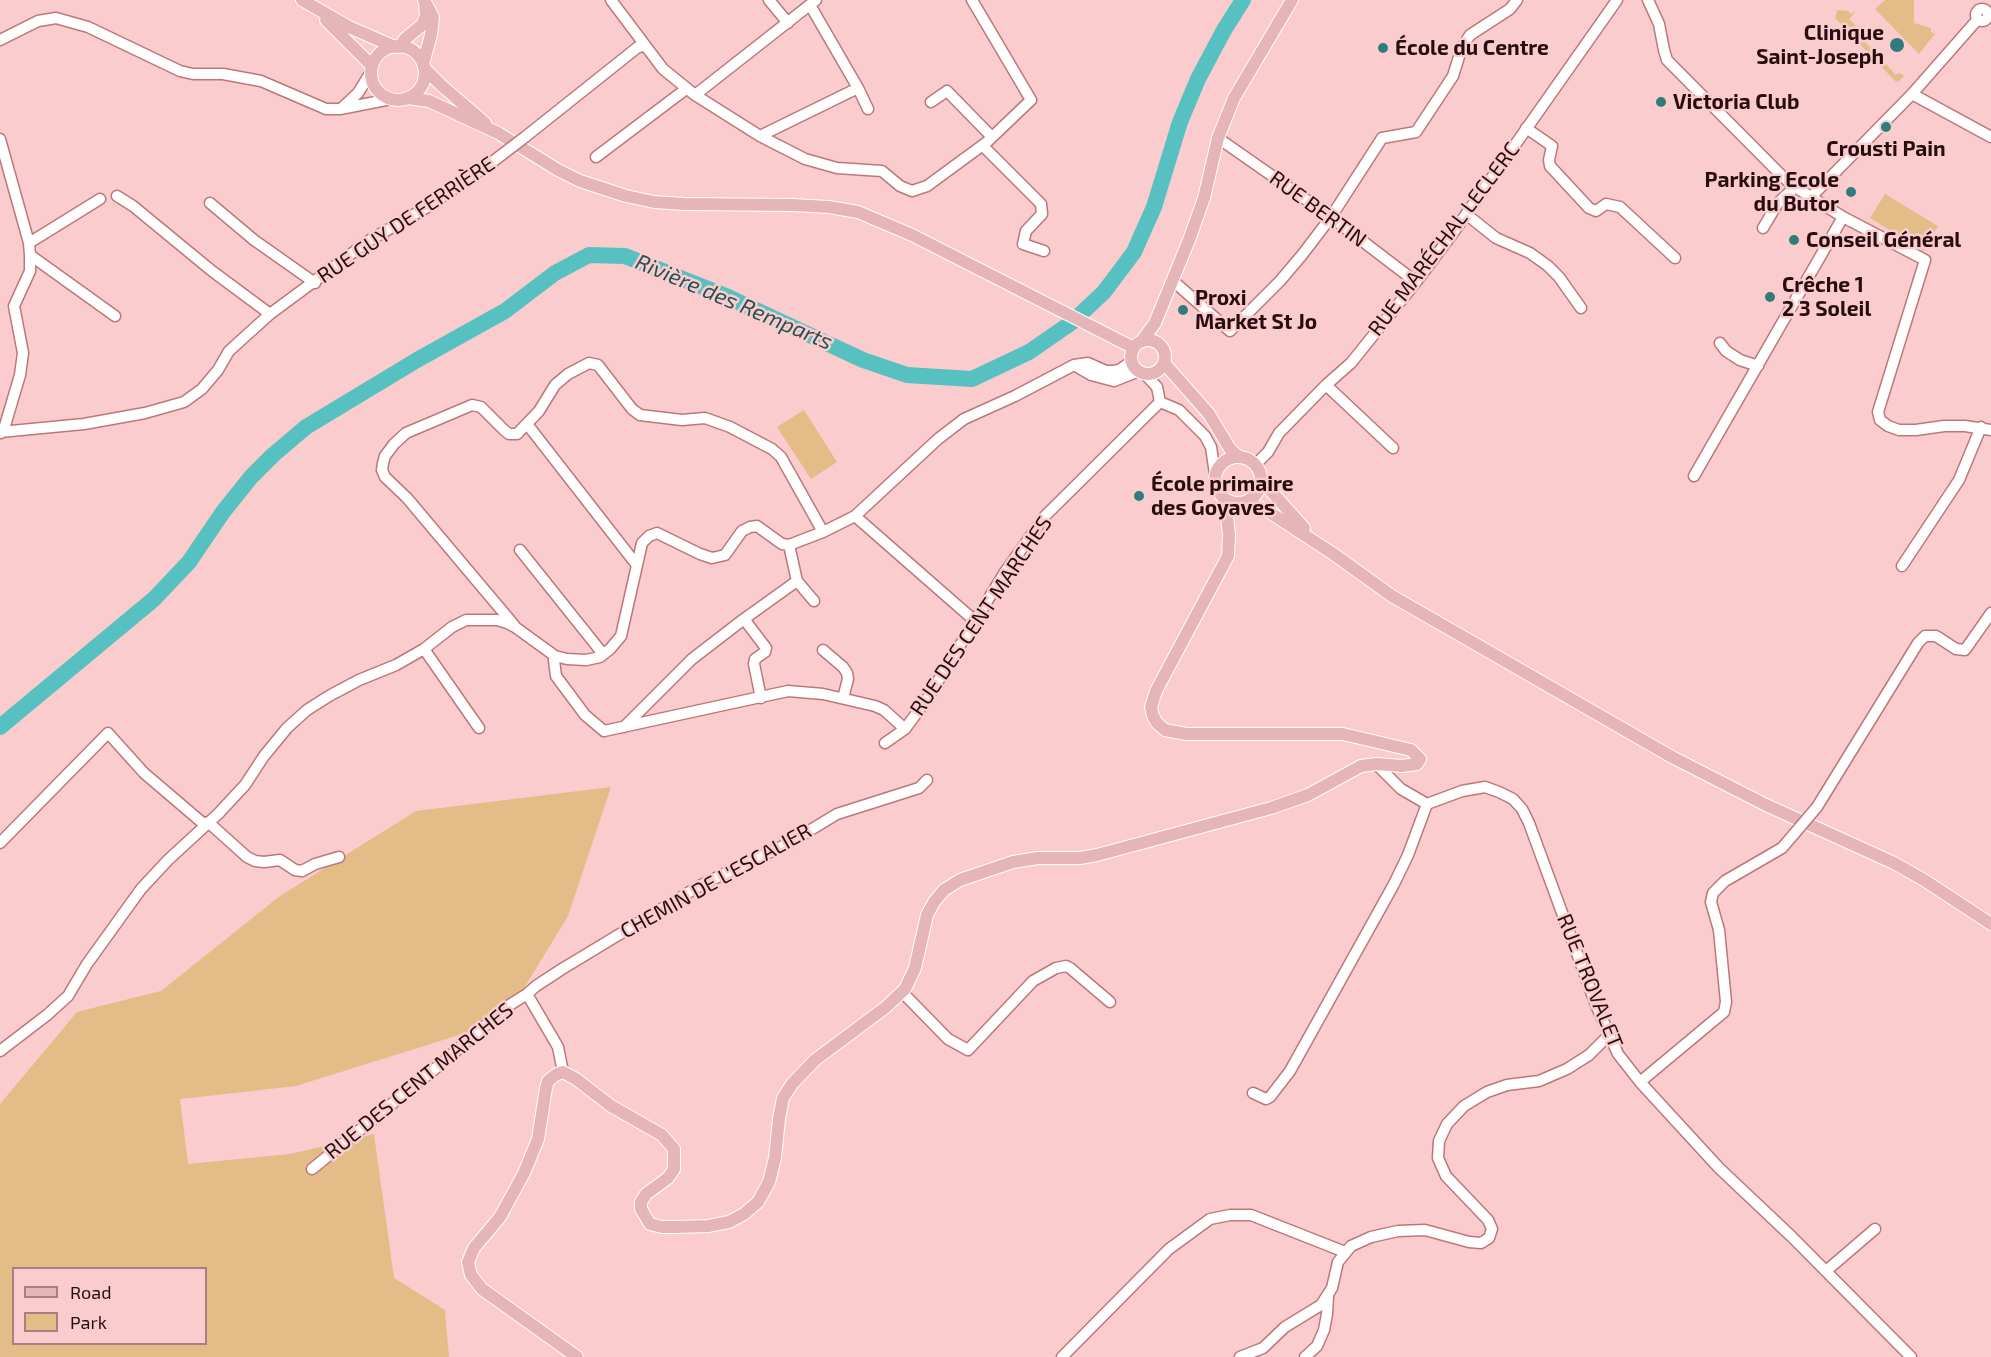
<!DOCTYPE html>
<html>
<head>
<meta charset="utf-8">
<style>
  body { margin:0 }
  #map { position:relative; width:1991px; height:1357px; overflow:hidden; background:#fbccce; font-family:"Exo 2",sans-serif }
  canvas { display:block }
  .legend { position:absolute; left:12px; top:1267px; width:195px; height:78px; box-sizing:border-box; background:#fbccce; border:2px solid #a68082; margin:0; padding:8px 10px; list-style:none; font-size:18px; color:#270d10 }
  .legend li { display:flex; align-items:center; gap:12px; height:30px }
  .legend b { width:30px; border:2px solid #a68082 }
</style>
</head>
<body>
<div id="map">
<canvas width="1991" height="1357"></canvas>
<ul class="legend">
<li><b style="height:8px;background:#e6b5b8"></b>Road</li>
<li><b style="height:16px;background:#e3bc88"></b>Park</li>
</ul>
</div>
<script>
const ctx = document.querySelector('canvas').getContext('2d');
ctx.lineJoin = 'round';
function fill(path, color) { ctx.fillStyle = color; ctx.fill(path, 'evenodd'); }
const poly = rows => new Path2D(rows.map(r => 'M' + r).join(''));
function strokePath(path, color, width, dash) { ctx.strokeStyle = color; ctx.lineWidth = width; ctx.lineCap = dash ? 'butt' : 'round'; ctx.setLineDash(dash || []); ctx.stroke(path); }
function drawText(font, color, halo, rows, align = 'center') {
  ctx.font = font + ' "Exo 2",sans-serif'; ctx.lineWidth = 5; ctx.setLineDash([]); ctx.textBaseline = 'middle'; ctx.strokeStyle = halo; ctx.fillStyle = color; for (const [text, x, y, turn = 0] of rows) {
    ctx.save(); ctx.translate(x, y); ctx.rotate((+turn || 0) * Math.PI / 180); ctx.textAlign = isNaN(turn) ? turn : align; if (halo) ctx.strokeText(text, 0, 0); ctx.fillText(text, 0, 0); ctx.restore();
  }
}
fill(poly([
  [1885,0,1914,0,1914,23,1931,28,1931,32,1935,34,1919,54,1875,9],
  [1837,10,1849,11,1849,14,1855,12,1849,19,1857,27,1854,30,1896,75,1899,73,1903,75,1904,76,1898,82,1895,81,1835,18],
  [1885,194,1938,226,1923,251,1870,218],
  [804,410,837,462,811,479,777,427],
  [611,787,568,916,504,1021,296,1086,180,1099,188,1164,290,1154,374,1134,394,1278,445,1310,449,1357,0,1357,0,1104,77,1012,161,991,280,896,416,811],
  [14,1268,206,1268,206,1344,14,1344]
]), '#e3bc88');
strokePath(poly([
  [0,727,154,599,189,562,223,512,251,477,273,455,306,427,417,360,505,311,555,273,589,255,625,256,728,297,863,360,907,375,972,379,1029,352,1071,323,1104,292,1134,252,1154,207,1180,122,1198,79,1224,30,1243,0]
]), '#56c1c0', 16);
const minor = poly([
  [611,0,663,69,695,95,760,136,805,159,837,168,882,171,900,186,912,191,927,186,987,142,1031,100,972,0],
  [769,0,788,23],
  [1648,0,1659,24,1664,50,1667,60,1783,177,1795,187,1843,217,1925,260,1878,412,1880,420,1888,426,1899,430,1916,430,1944,426,1965,426,1991,430],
  '1976 15a6 6 0 1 1 12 0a6 6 0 1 1-12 0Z',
  [0,40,38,21,56,18,88,27,180,71,193,74,223,74,261,81,326,109,340,109,391,99],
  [858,88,868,109],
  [1912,94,1991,137],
  [695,95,816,0],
  [931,102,947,91,992,137],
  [341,109,358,93,371,72],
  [1526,128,1552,146,1549,160,1550,166,1589,208,1596,211,1606,204,1620,207,1675,258],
  [760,136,858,88,810,5],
  [525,137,638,47,644,46],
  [1218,138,1331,217,1416,282],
  [0,139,29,243,30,255,30,271,14,306,23,353,20,375,4,429,1,433],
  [983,146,1041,204,1042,214,1026,231,1023,244,1044,251],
  [596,157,686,89],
  [117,196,133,206,212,271,270,314],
  [1811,197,1912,94,1978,19],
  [210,203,254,240,315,283],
  [1466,214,1496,238,1530,253,1548,266,1559,277,1581,308],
  [1763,228,1778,203,1795,187],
  [29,243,100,199],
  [30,255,115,316],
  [1172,280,1230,331,1280,281,1302,255,1331,217,1382,138,1416,132,1453,76,1462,47,1470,35,1510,9,1517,0],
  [1720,343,1726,351,1740,360,1758,366],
  [1074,365,1091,375,1114,381,1139,371],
  [1144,373,1157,387,1160,402],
  [1326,385,1393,448],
  [1160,402,1179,410,1205,436,1211,447,1215,474],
  [527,424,636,564],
  [0,432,84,424,145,413,184,402,202,389,218,370,229,351,270,314,370,240,429,206,491,163],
  [1256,464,1268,452,1279,433,1326,385,1351,363,1416,282,1453,233,1617,0],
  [1694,476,1843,217],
  [855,516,975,621],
  [789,545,797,581,814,601],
  [520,550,603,654],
  [1902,566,1959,480,1981,427],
  [744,619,797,581],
  [514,625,407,498,385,477,382,470,383,463,385,456,394,444,406,433,472,405,481,407,504,430,509,434,517,434,539,411,555,385,568,374,589,363,598,365,632,409,640,415,682,420,705,418,730,427,772,449,781,457,823,532],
  [424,649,479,728],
  [823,650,843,667,847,673,848,679,843,698],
  [555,656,554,660,556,676,585,715,604,731,788,691,823,694,875,706,884,710,905,729],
  [624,727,692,659,744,619,766,648,765,652,755,659,754,664,761,698],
  [885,743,905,729,927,699,1005,572,1045,516,1160,402],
  [1376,764,1401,789,1427,804,1462,791,1485,787,1499,792,1513,799,1522,809,1529,823,1596,1005,1618,1054,1640,1082,1719,1168,1792,1237,1911,1357],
  [1817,807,1918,643,1925,636,1936,636,1956,649,1965,650,1991,613],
  [208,822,247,857,255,861,264,862,280,860,295,870,302,871,315,864,339,857],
  [0,843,108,733,144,773,205,825],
  [902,992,948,1039,968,1050,1033,981,1056,968,1066,966,1070,968,1110,1002],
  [0,1051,47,1015,68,996,87,964,141,889,168,860,218,814,245,785,264,756,287,728,307,710,329,696,359,680,396,665,424,649,452,627,466,620,497,620,507,623,515,627,555,656,567,659,586,660,600,657,610,649,621,636,642,543,649,536,657,533,700,554,712,558,725,555,742,531,750,527,757,526,782,544,789,545,823,532,855,516,938,439,964,419,1015,396,1074,365,1088,363,1106,371,1113,371,1119,370,1132,361],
  [563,1072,558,1047,527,994,536,986,562,969,701,885,789,843,837,814,919,788,927,780],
  [1640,1082,1724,1012,1726,1002,1719,930,1711,902,1713,893,1725,881,1782,848,1794,834],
  [1253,1093,1266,1099,1270,1097,1290,1071,1394,884,1408,855,1427,804],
  [312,1169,442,1063,508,1006,527,994],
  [1826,1271,1875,1229],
  [1062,1357,1169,1249,1210,1219,1230,1215,1251,1215,1345,1252],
  [1240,1357,1263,1348,1285,1327,1321,1305,1332,1288,1338,1262,1351,1246,1371,1237,1398,1231,1425,1230,1469,1242,1481,1243,1489,1238,1492,1229,1488,1220,1446,1176,1438,1158,1439,1141,1447,1124,1464,1106,1487,1092,1507,1085,1539,1081,1567,1069,1589,1055,1609,1035],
  [1305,1357,1317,1346,1324,1330,1327,1314,1328,1297]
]);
const major = poly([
  [302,0,349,27,395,47],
  [326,20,372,66],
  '371 73a27 27 0 1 1 54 0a27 27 0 1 1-54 0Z',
  [400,47,405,39,422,25,426,16,425,4],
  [423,64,431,35,433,17,424,0],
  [424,68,441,85,485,123],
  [408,98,429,101,498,133,558,170,580,181,626,196,654,202,684,204,793,205,829,207,858,212,912,235,1134,348],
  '1131 357a17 17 0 1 1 34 0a17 17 0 1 1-34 0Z',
  [1141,342,1155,323,1189,240,1204,198,1218,138,1234,98,1292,0],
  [1164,363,1209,414,1230,449,1238,456],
  '1215 480a23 23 0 1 1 46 0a23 23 0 1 1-46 0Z',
  [1262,481,1304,528],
  [1245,502,1266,510,1332,553,1392,596,1672,757,1766,805,1894,863,1924,880,1991,924],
  [577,1357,482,1289,471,1275,468,1262,474,1248,500,1217,524,1173,538,1139,546,1088,548,1081,557,1074,563,1072,576,1079,611,1106,662,1135,674,1149,674,1169,668,1178,646,1194,641,1202,641,1209,650,1224,662,1227,676,1227,708,1226,729,1222,744,1214,758,1202,769,1182,775,1158,779,1119,783,1098,792,1084,815,1060,886,1007,905,989,915,968,927,915,934,902,944,890,960,880,1013,862,1038,858,1080,858,1097,855,1271,808,1308,795,1361,766,1376,764,1402,766,1417,764,1420,759,1411,750,1343,734,1186,734,1165,730,1157,723,1153,716,1151,707,1156,691,1228,556,1229,535,1225,499]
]);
strokePath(minor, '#bd777c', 13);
strokePath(major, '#fff', 14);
strokePath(minor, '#fff', 10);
strokePath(major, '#e6b5b8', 12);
const minorBridge = poly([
  [491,163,525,137],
  [1794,834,1817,807]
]);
strokePath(minorBridge, '#bd777c', 13, []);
strokePath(minorBridge, '#fff', 10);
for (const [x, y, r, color] of [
  [1897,45,8,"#327b7b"],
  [1383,48,6,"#327b7b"],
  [1661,102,6,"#327b7b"],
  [1886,127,6,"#327b7b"],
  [1851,192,6,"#327b7b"],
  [1794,240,6,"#327b7b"],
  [1770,297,6,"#327b7b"],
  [1183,310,6,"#327b7b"],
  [1139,496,6,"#327b7b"]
]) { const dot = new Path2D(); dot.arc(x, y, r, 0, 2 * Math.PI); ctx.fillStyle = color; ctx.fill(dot); strokePath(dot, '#fbccce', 2); }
drawText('bold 21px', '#270d10', '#fbccce', [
  ["Clinique",1884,33,"right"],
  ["Saint-Joseph",1884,57,"right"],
  ["École du Centre",1395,48],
  ["Victoria Club",1673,102],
  ["Crousti Pain",1886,149,"center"],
  ["Parking Ecole",1839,180,"right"],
  ["du Butor",1839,204,"right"],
  ["Conseil Général",1806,240],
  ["Crêche 1",1782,285],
  ["2 3 Soleil",1782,309],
  ["Proxi",1195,298],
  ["Market St Jo",1195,322],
  ["École primaire",1151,484],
  ["des Goyaves",1151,508]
], 'left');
drawText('21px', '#270d10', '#fbccce', [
  ["RUE BERTIN",1318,209,36],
  ["RUE GUY DE FERRIÈRE",406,220,-34],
  ["RUE MARÉCHAL LECLERC",1444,239,-53],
  ["RUE DES CENT MARCHES",981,616,-56],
  ["CHEMIN DE L'ESCALIER",716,881,-29],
  ["RUE TROVALET",1590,981,68],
  ["RUE DES CENT MARCHES",419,1081,-39]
]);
drawText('italic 22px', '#215150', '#fbccce', [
  ["Rivière des Remparts",734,302,23]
]);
</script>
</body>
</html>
